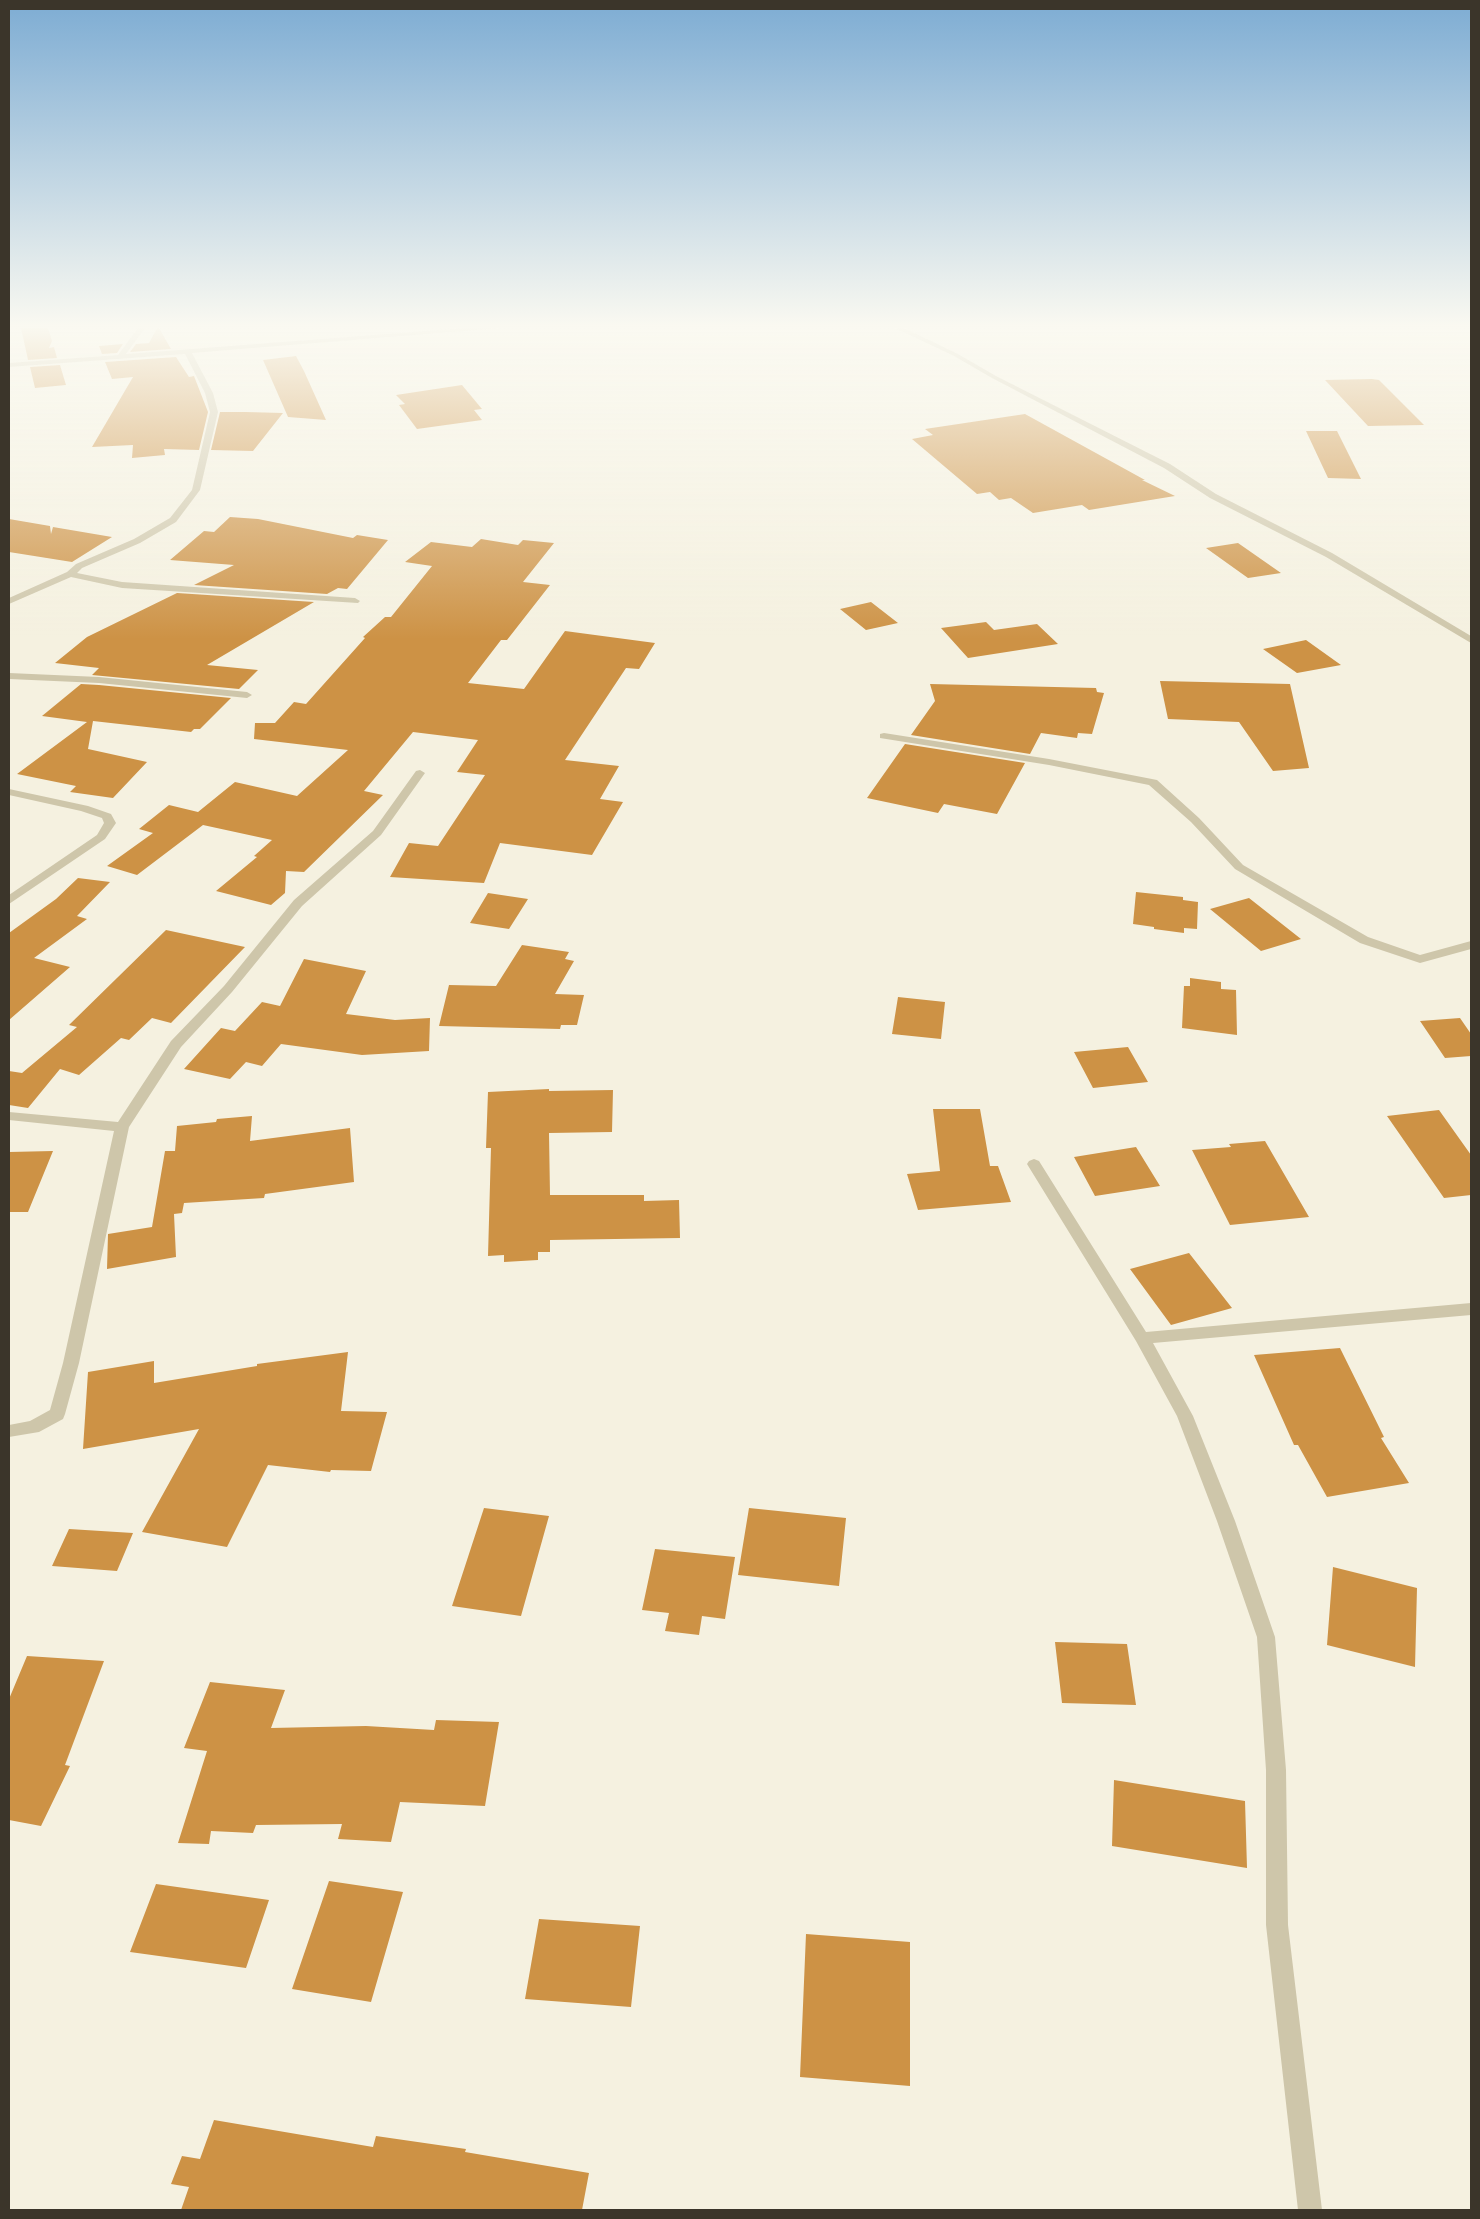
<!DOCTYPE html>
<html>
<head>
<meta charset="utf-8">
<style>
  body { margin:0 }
  #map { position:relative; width:1480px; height:2219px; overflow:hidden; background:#f5f1e0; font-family:"Work Sans",sans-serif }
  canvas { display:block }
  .frame { position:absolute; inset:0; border:10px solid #3b352a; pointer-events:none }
</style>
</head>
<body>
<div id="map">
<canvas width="1480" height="2219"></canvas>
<div class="frame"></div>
</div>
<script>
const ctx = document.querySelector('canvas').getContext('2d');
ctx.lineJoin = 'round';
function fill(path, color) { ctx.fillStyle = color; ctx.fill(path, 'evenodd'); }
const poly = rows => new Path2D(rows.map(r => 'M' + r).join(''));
fill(poly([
  [21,328,48,328,52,341,49,348,54,347,57,358,28,360],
  [157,328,159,328,171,349,130,352,136,344,149,343],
  [123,344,117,353,102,354,99,346],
  [296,356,304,371,326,420,288,417,263,360],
  [176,357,189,377,194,376,208,412,199,450,164,449,165,455,132,458,133,445,92,447,133,377,112,379,105,362],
  [60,365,66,385,35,388,30,367],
  [1372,379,1379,380,1424,425,1368,426,1325,380],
  [462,385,482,409,474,410,482,420,417,429,399,405,405,404,396,395],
  [220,412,246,412,283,413,253,451,211,450],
  [1025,414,1145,480,1142,480,1175,496,1089,510,1082,505,1033,513,1011,498,999,500,990,492,977,494,912,439,933,435,925,429],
  [1306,431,1337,431,1361,479,1328,478],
  [230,517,258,519,353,538,357,535,388,540,347,589,338,588,327,594,194,585,234,565,170,560,204,531,214,532],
  [9,519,50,526,51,534,53,527,112,537,72,562,9,552],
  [481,539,518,545,523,540,554,543,523,582,550,585,507,640,501,640,468,683,524,689,565,631,655,643,639,669,626,668,565,760,619,766,600,799,623,802,592,855,500,843,484,883,390,877,409,843,438,846,485,775,457,772,478,740,413,732,364,791,383,795,304,872,286,871,285,893,271,905,216,891,257,857,254,856,272,840,203,825,137,875,107,866,153,833,139,829,169,805,198,812,235,782,297,796,348,750,254,739,255,723,275,723,294,702,306,704,365,638,363,637,385,617,391,617,432,566,405,562,431,542,472,547],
  [1238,543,1281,573,1248,578,1206,548],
  [177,593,314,602,207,665,258,670,239,689,92,675,99,668,55,663,87,637],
  [871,602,898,623,866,630,840,609],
  [986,622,994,630,1037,624,1058,644,968,658,941,628],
  [1306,640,1341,665,1297,673,1263,649],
  [1160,681,1290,684,1309,768,1273,771,1239,722,1168,719],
  [81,684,99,685,231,698,200,729,194,729,191,732,93,721,88,749,147,762,113,798,70,792,76,786,17,774,87,722,42,716],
  [930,684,1096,688,1097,692,1104,693,1092,734,1078,733,1077,738,1041,733,1030,754,911,735,935,701],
  [905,744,1025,763,997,814,944,804,938,813,867,798],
  [78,878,110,882,77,916,87,919,34,958,70,967,9,1020,9,933,56,899],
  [1136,892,1183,897,1183,900,1198,902,1197,929,1184,928,1184,933,1154,929,1154,927,1133,924],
  [488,893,528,899,509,929,470,923],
  [1249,898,1301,939,1261,951,1210,909],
  [166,930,245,947,171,1023,152,1018,129,1040,121,1038,79,1075,60,1069,28,1108,9,1105,9,1071,22,1073,77,1027,69,1025],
  [522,945,569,952,565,959,574,961,555,994,584,995,577,1025,561,1025,560,1029,439,1026,449,985,496,986],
  [304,959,366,971,346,1014,395,1020,430,1018,429,1051,362,1055,281,1044,262,1066,246,1062,230,1079,184,1069,221,1028,235,1031,262,1002,280,1006],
  [1190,978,1221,982,1221,989,1236,990,1237,1035,1182,1028,1184,986,1190,986],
  [898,997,945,1002,941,1039,892,1034],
  [1460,1018,1471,1034,1471,1056,1445,1058,1420,1021],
  [1128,1047,1148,1082,1093,1088,1074,1052],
  [549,1089,549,1091,613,1090,612,1132,549,1133,550,1195,644,1195,644,1201,679,1200,680,1238,550,1240,550,1252,538,1252,538,1260,504,1262,504,1255,488,1256,491,1148,486,1148,488,1092],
  [933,1109,980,1109,990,1166,998,1166,1011,1202,918,1210,907,1174,940,1171],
  [1439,1110,1471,1155,1471,1195,1444,1198,1387,1116],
  [252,1116,250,1141,350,1128,354,1182,265,1194,264,1198,184,1203,182,1213,174,1214,176,1257,107,1269,108,1234,152,1227,165,1151,175,1151,177,1126,216,1122,217,1119],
  [1265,1141,1309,1217,1230,1225,1192,1150,1231,1147,1229,1144],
  [1136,1147,1160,1186,1095,1196,1074,1157],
  [53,1151,28,1212,9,1212,9,1152],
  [1189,1253,1232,1308,1171,1325,1130,1269],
  [1340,1348,1384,1437,1381,1438,1409,1483,1327,1497,1298,1445,1294,1445,1254,1355],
  [348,1352,341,1411,387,1412,371,1471,331,1470,330,1472,268,1465,227,1547,142,1532,199,1429,83,1449,88,1372,154,1361,154,1383,257,1366,257,1364],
  [484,1508,549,1516,521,1616,452,1606],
  [749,1508,846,1518,839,1586,738,1575],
  [69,1529,133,1533,117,1571,52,1566],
  [655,1549,735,1557,725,1619,702,1616,699,1635,665,1631,669,1613,642,1610],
  [1333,1567,1417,1588,1415,1667,1327,1645],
  [1055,1642,1127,1644,1136,1705,1062,1703],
  [27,1656,104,1661,65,1765,70,1766,41,1826,9,1820,9,1699],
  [210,1682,285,1690,271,1728,366,1726,434,1730,436,1720,499,1722,485,1806,400,1802,391,1842,338,1839,342,1824,256,1825,253,1833,211,1831,209,1844,178,1843,207,1751,184,1748],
  [1114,1780,1245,1801,1247,1868,1112,1846],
  [329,1881,403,1892,371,2002,292,1989],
  [156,1884,269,1900,246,1968,130,1952],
  [539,1919,640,1926,631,2007,525,1999],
  [806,1934,910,1942,910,2086,800,2077],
  [214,2120,373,2147,376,2136,466,2149,465,2152,589,2173,582,2210,181,2210,189,2187,171,2184,182,2156,200,2159]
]), '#cd9245');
fill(poly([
  [138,328,145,328,126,354,465,328,500,328,192,353,213,393,218,412,200,490,176,522,140,543,82,568,77,573,122,582,355,598,360,601,358,603,122,588,71,577,9,604,9,598,67,572,76,564,134,539,170,518,192,490,210,412,205,393,185,354,9,367,9,363,118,355,138,328],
  [895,328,904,328,958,354,996,376,1170,464,1216,494,1332,553,1471,636,1471,643,1326,557,1210,498,1164,468,992,378,954,356,895,328],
  [9,673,99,677,247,692,252,695,247,698,99,683,9,679,9,673],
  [884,733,1049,759,1157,780,1199,818,1243,865,1368,937,1420,955,1471,941,1471,949,1420,963,1360,943,1235,869,1191,822,1149,785,1049,765,880,738,880,734,884,733],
  [420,770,425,773,381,835,302,906,232,992,181,1047,129,1127,79,1363,65,1414,63,1419,39,1432,9,1437,9,1425,30,1421,50,1410,63,1363,114,1131,9,1120,9,1112,118,1122,171,1041,224,986,294,900,373,831,416,771,420,770],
  [9,789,88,806,111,814,116,823,105,839,9,904,9,895,97,835,104,823,102,818,81,811,9,795,9,789],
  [1034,1159,1039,1161,1146,1332,1471,1303,1471,1315,1153,1343,1193,1416,1235,1521,1275,1637,1286,1770,1288,1925,1322,2210,1298,2210,1266,1925,1266,1770,1257,1637,1217,1521,1177,1416,1136,1341,1027,1164,1029,1161,1034,1159]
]), '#cec6aa');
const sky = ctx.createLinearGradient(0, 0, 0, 639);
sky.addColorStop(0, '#7dacd3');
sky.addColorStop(0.51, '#faf9f1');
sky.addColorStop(1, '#faf9f100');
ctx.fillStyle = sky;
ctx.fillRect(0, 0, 1480, 639);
</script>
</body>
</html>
